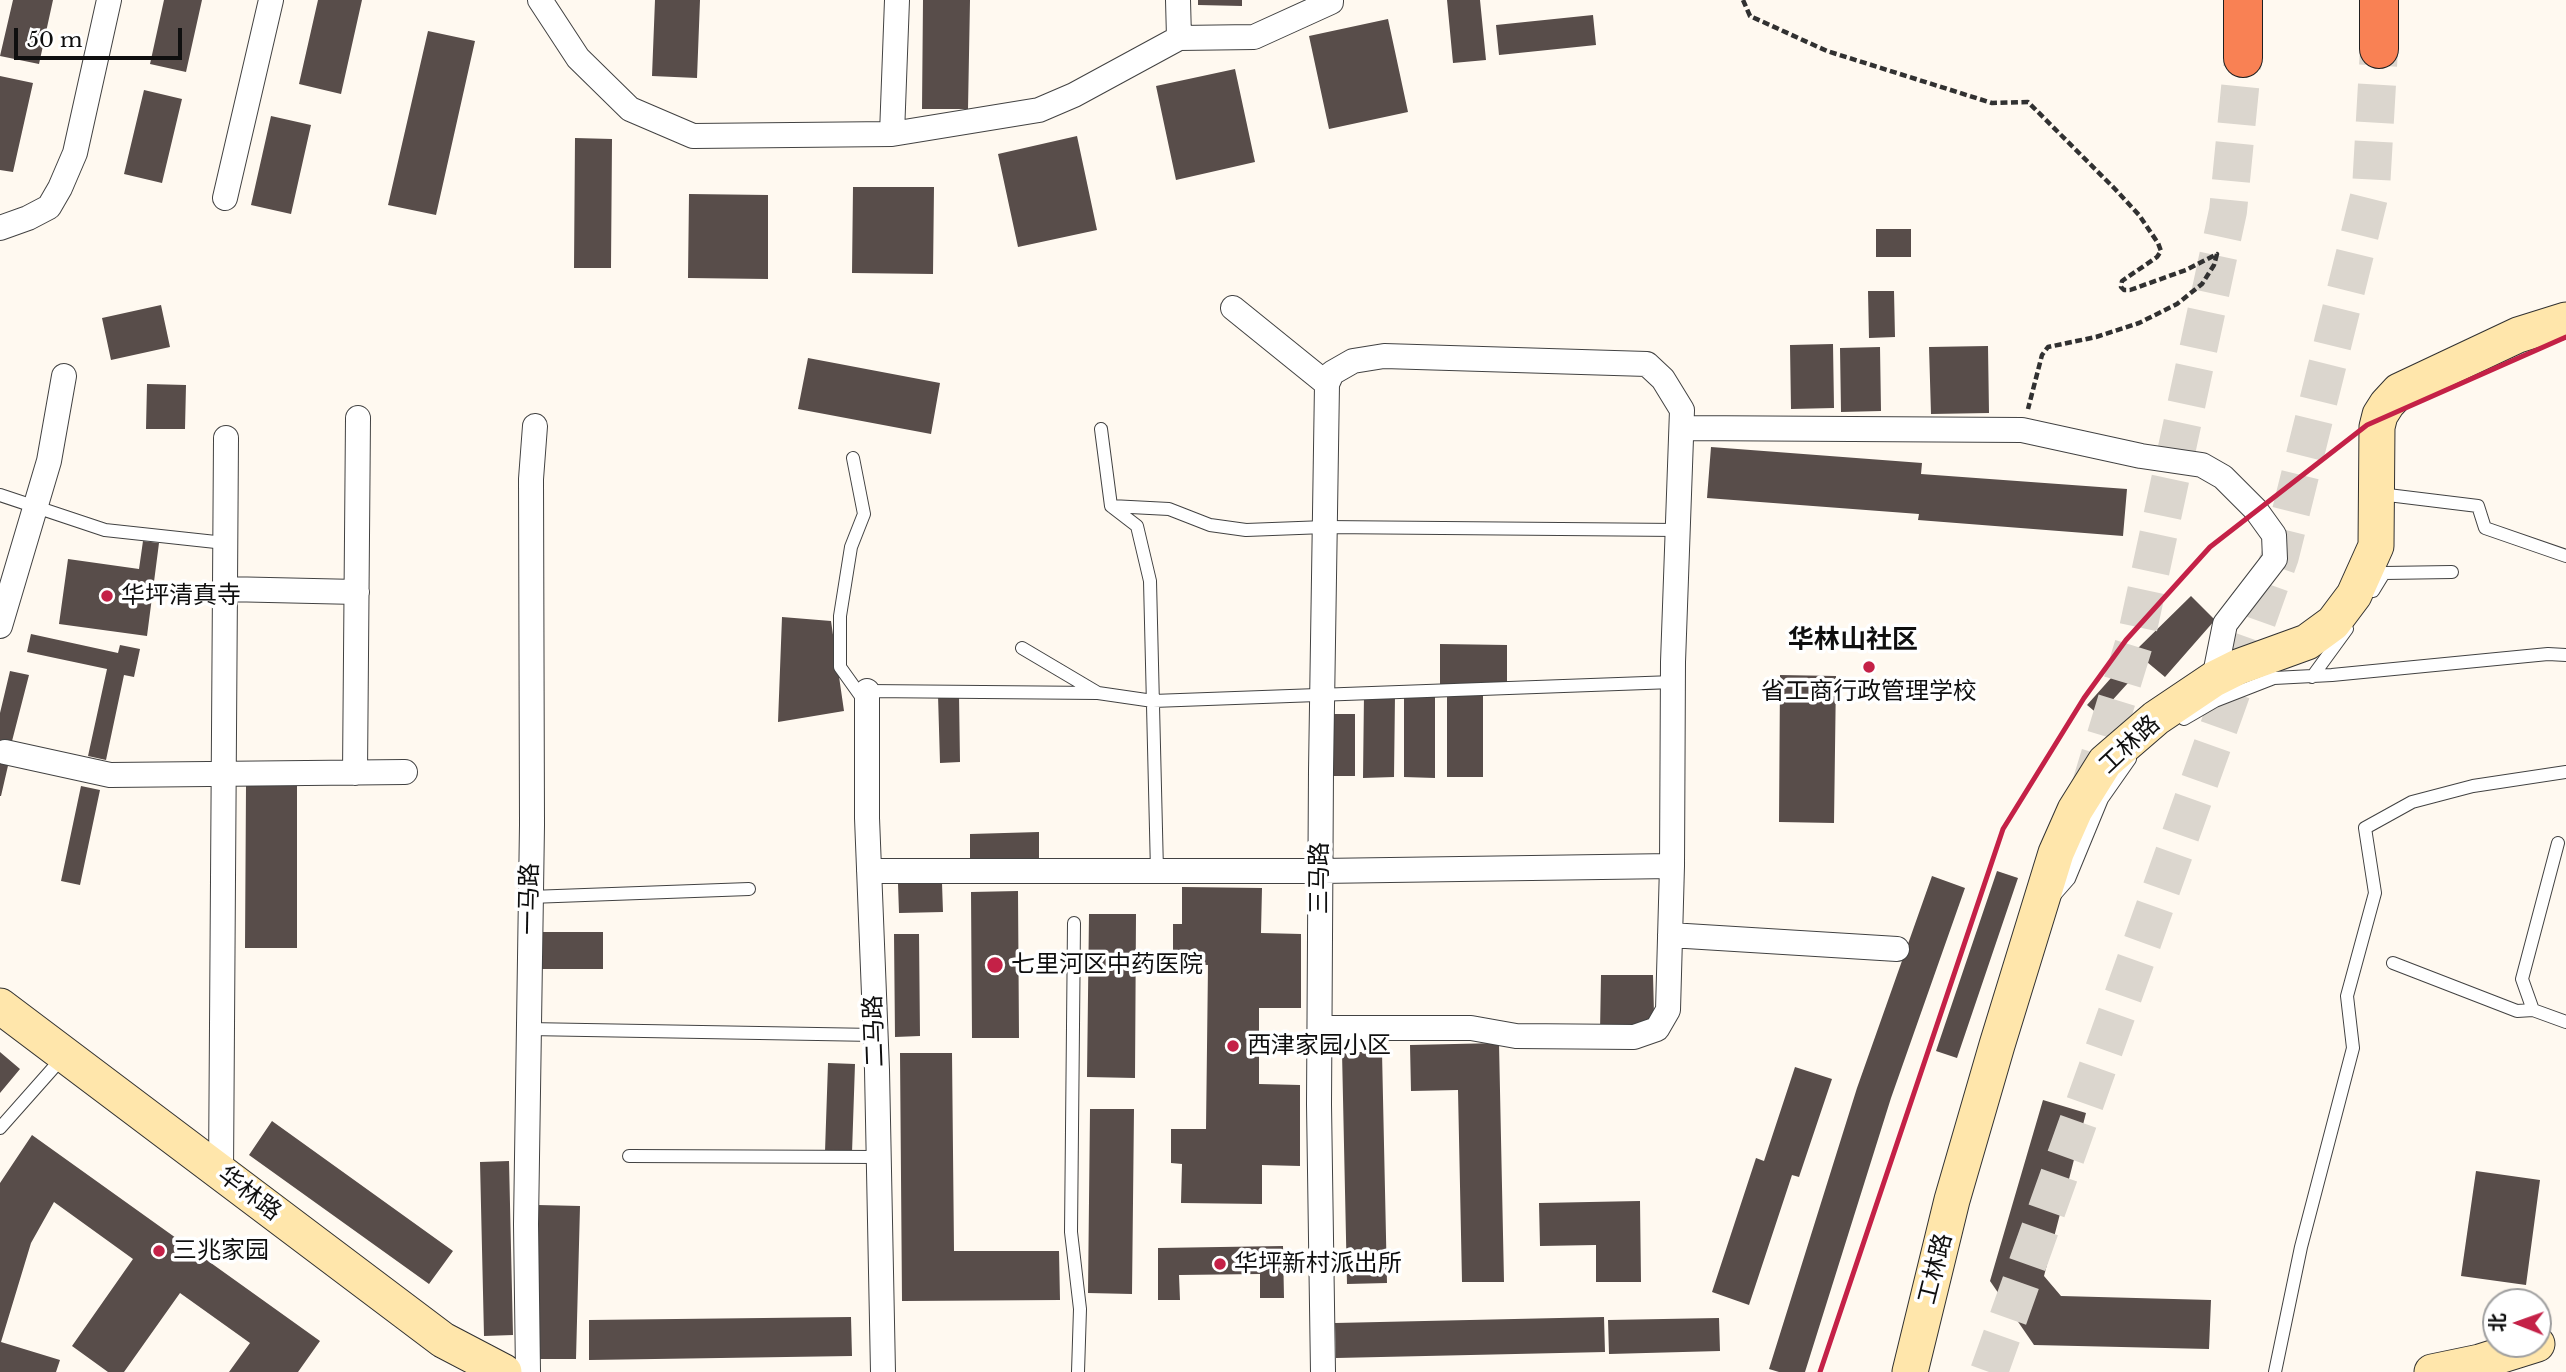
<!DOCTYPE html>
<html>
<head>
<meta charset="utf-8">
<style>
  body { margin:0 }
  #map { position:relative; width:2566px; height:1372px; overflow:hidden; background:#fff9f0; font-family:"Libre Baskerville","Noto Sans SC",serif }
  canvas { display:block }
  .north { position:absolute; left:2482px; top:1288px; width:70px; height:70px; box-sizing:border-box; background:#fff; border:2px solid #9f9f9f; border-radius:50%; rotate:271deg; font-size:19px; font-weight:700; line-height:28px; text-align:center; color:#0f0f0f }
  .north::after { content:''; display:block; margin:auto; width:24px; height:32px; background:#c42147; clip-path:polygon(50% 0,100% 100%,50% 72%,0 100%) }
  .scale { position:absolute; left:14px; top:28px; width:168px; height:32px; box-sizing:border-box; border:4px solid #0f0f0f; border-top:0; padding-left:9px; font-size:21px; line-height:24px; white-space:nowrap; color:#0f0f0f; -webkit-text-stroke:5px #fff; paint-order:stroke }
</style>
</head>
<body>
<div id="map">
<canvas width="2566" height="1372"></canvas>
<div class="north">北</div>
<div class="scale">50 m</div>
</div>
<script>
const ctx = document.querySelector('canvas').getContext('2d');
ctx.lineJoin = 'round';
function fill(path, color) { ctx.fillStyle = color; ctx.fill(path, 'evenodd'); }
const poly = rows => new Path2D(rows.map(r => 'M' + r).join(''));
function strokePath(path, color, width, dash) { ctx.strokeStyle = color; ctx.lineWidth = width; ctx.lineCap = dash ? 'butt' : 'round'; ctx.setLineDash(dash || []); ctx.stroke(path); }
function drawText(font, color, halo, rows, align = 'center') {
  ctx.font = font + ' "Libre Baskerville","Noto Sans SC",serif'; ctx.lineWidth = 7; ctx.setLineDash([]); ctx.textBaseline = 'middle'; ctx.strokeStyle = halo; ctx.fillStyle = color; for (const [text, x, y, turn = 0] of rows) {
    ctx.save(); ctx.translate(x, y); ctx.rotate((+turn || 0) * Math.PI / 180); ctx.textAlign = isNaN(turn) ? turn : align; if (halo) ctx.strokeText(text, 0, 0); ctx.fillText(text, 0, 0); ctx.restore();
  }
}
fill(poly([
  [13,0,53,0,39,64,0,56],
  [164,0,202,0,186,72,150,64],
  [318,0,362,0,341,94,299,84],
  [655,0,700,0,697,78,652,76],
  [923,0,970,0,968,109,922,109],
  [1198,0,1242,0,1242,6,1198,5],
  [1447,0,1480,0,1486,60,1453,63],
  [1593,15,1596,45,1499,55,1496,25],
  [1388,19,1408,112,1329,129,1309,36],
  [428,31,475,41,436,215,388,205],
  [1235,69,1255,162,1176,180,1156,86],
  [0,76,33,83,13,172,0,170],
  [144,90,182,99,162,183,124,174],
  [271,116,311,125,291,214,251,205],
  [1077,136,1097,230,1018,247,998,154],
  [575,138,612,139,611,268,574,268],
  [853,187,934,187,933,274,852,273],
  [689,194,768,195,768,279,688,278],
  [1876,229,1911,229,1911,257,1876,257],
  [1868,291,1894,291,1895,337,1869,338],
  [161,305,170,347,111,360,102,318],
  [1833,344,1834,408,1791,409,1790,345],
  [1988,346,1989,413,1931,414,1929,347],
  [1880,347,1881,411,1841,412,1840,348],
  [808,358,940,383,931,434,798,409],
  [147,384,186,385,185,429,146,429],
  [1711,447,1922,463,1921,474,2127,489,2123,536,1918,520,1919,514,1707,498],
  [143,541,159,543,147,636,59,624,68,559,139,569],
  [2191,596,2215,620,2165,677,2147,662,2099,715,2087,705,2135,651],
  [782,617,831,621,844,711,778,722],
  [31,634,118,653,120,645,140,649,134,677,124,675,106,760,88,756,107,669,27,652],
  [1440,644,1507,645,1507,685,1440,685],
  [10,671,29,675,11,745,0,742,0,713],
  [1780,675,1836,676,1834,823,1779,822],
  [1364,694,1395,695,1394,777,1363,778],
  [1404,694,1435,694,1435,778,1404,777],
  [938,695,959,695,960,762,940,763],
  [1447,695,1483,695,1483,777,1447,777],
  [1326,714,1355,714,1355,776,1326,776],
  [0,755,10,757,1,796,0,796],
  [81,786,100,790,80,885,61,881],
  [246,786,297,786,297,948,245,948],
  [1039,832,1039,867,970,868,970,834],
  [1997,871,2018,878,1957,1058,1936,1051],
  [1932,876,1965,888,1891,1098,1805,1372,1779,1372,1769,1369,1857,1088],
  [942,883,943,912,899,913,898,884],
  [1182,887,1262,888,1261,933,1301,934,1301,1008,1259,1008,1259,1084,1300,1085,1300,1166,1262,1165,1262,1204,1181,1203,1182,1164,1171,1163,1171,1129,1206,1129,1208,965,1173,964,1173,924,1182,924],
  [1018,891,1019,1038,972,1038,971,892],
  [1089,914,1136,914,1135,1078,1087,1077],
  [541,932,603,932,603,969,541,969],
  [894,934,919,934,920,1036,895,1037],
  [1601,975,1653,975,1654,1014,1650,1028,1600,1032],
  [1499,1043,1504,1282,1462,1282,1458,1090,1411,1091,1410,1045],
  [0,1052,20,1069,0,1093],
  [1342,1052,1382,1052,1387,1283,1347,1284],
  [900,1053,952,1053,954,1251,1059,1251,1060,1300,902,1301],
  [828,1063,855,1064,852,1153,825,1152],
  [1795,1067,1832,1079,1799,1177,1792,1175,1749,1305,1712,1292,1756,1158,1764,1161],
  [2043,1100,2086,1113,2044,1276,2061,1296,2211,1300,2209,1349,2034,1345,1990,1281],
  [1090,1109,1134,1109,1132,1294,1088,1293],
  [272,1121,453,1251,429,1284,249,1155],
  [32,1135,320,1341,298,1372,229,1372,250,1343,180,1293,124,1372,108,1372,72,1346,133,1259,54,1202,31,1243,1,1342,60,1360,56,1372,0,1372,0,1183],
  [509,1161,513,1335,484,1336,480,1162],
  [2476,1171,2540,1180,2526,1285,2461,1276],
  [1640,1201,1641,1282,1596,1282,1596,1245,1540,1246,1539,1203],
  [538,1205,580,1206,576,1359,535,1359],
  [1283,1246,1284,1298,1260,1298,1260,1274,1179,1275,1180,1300,1158,1300,1158,1248],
  [851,1317,852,1356,589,1360,589,1320],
  [1604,1317,1605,1352,1336,1358,1335,1323],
  [1719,1318,1720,1351,1609,1354,1608,1320]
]), '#584d4a');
strokePath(poly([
  [2089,791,2137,634,2228,211,2243,58],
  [1989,1372,2280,556,2371,189,2379,49]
]), '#dbd6ce', 38, [38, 19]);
const lane = poly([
  [1101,429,1111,506,1137,526,1150,581,1157,871],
  [853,458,864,514,851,547,840,616,840,667,865,702],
  [0,495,105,530,225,543],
  [2387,503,2388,495,2478,506,2485,528,2566,556],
  [1111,506,1169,509,1210,525,1246,530,1325,527,1678,530],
  [2373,591,2384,573,2452,572],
  [1022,648,1098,693,1153,701,1673,682],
  [2312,677,2347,629],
  [867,691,1098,693],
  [2184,719,2215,701,2274,678,2332,675,2548,654,2566,655],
  [2558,843,2522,979,2533,1010,2566,1022],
  [2055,895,2069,879,2102,799,2130,759],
  [530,897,749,889],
  [1074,923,1071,1232,1080,1309,1078,1372],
  [2393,963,2517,1011,2533,1010],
  [528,1029,875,1035],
  [0,1128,63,1057],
  [629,1156,878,1157],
  [2275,1372,2301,1247,2353,1048,2347,996,2375,893,2365,828,2412,802,2473,786,2566,772]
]);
const street = poly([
  [540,0,578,58,630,109,693,136,892,134,1039,110,1074,95,1179,38,1254,37,1331,2,1331,0],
  [1178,0,1179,38],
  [892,134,897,0],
  [225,198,271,0],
  [0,228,28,218,49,207,60,188,75,153,109,0],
  [1233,308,1327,384],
  [1682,428,2022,430,2141,456,2202,465,2223,477,2256,510,2274,535,2275,559,2225,624,2214,679],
  [225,589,357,592],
  [0,626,49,461,64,376],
  [867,691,867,818,877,1070,883,1372],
  [5,752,110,775,405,772],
  [355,773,358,418],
  [869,871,1320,871,1672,866],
  [1670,935,1897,949],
  [1320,1028,1471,1028,1516,1036,1634,1037,1657,1029,1668,1010,1672,866,1673,662,1682,410,1663,379,1647,364,1384,356,1353,361,1332,373,1327,384,1321,770,1319,1104,1323,1372],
  [221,1172,226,438],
  [528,1372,526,1224,532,825,531,479,535,426]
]);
const secondary = poly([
  [0,1006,443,1340,504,1372],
  [1910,1372,1952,1200,1997,1045,2056,853,2075,810,2105,762,2156,718,2214,679,2238,667,2307,642,2333,623,2354,595,2376,546,2377,427,2380,415,2387,404,2399,391,2518,335,2566,320],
  [2432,1372,2480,1362,2537,1344]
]);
const highway = poly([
  [2243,0,2243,58],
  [2379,0,2379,49]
]);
strokePath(lane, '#424242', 14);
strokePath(street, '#424242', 26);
strokePath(secondary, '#313131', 37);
strokePath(highway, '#202020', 40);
strokePath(poly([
  [1743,0,1750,16,1827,51,1992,103,2028,102,2115,189,2139,215,2158,243,2161,251,2157,257,2122,281,2121,287,2124,290,2130,290,2186,270,2217,254,2214,265,2202,284,2177,304,2139,323,2096,337,2048,347,2042,355,2028,409]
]), '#313131', 4.5, [7, 3.5]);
strokePath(lane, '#fff', 12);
strokePath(street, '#fff', 24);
strokePath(secondary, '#ffe6ab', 35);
strokePath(highway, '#f98154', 38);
strokePath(poly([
  [1820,1372,2003,829,2084,698,2126,640,2210,547,2367,425,2566,337]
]), '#c42147', 5);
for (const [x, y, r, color] of [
  [107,596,7,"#c42147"],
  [1869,667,7,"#c42147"],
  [995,965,9,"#c42147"],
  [1233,1046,7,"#c42147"],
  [159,1251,7,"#c42147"],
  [1220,1264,7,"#c42147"]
]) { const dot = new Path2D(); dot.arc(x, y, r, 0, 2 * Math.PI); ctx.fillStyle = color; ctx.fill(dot); strokePath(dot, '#fff', 2.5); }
drawText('24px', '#0f0f0f', '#fff', [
  ["华坪清真寺",121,596],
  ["省工商行政管理学校",1869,692,"center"],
  ["七里河区中药医院",1011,965],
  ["西津家园小区",1247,1046],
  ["三兆家园",173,1251],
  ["华坪新村派出所",1234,1264]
], 'left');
drawText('24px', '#0f0f0f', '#fff', [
  ["工林路",2130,745,-43],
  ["三马路",1320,878,-90],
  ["一马路",530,899,-89],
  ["二马路",875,1031,-92],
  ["华林路",249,1194,37],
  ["工林路",1936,1269,-76]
]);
drawText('bold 26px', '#0f0f0f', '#fff', [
  ["华林山社区",1853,641]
]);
</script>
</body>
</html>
